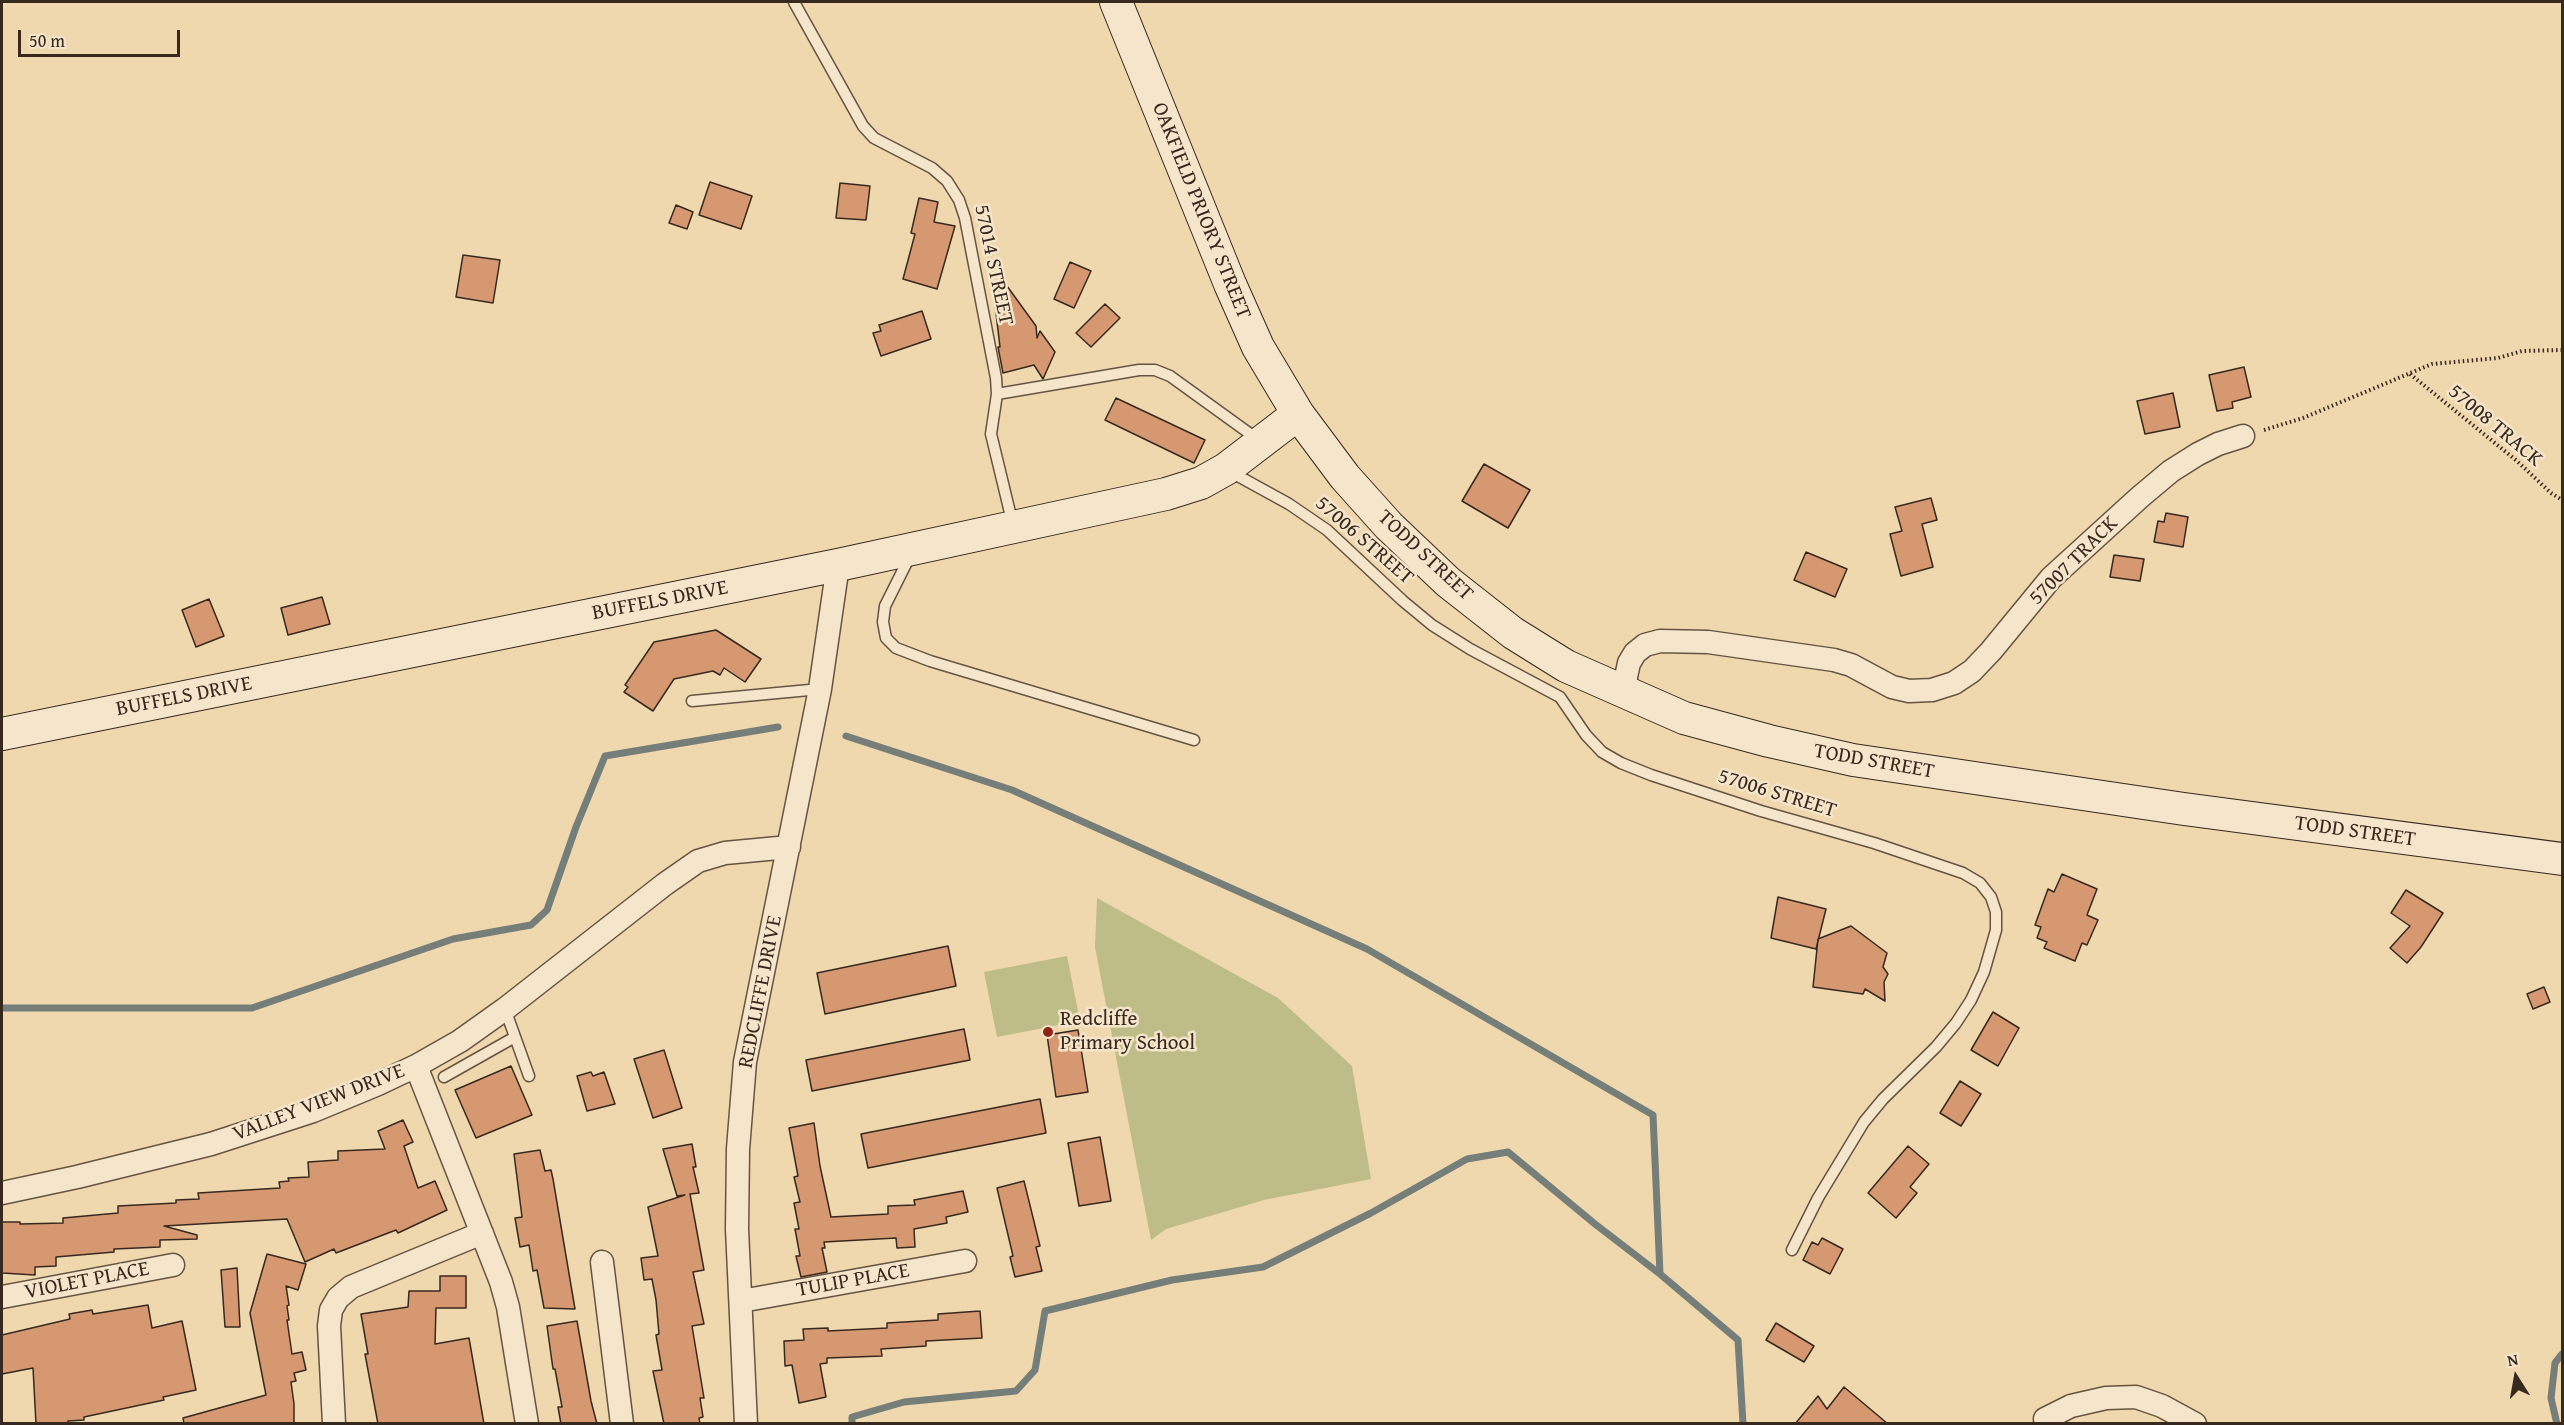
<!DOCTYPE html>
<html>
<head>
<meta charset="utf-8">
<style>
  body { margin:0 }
  #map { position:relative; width:2564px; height:1425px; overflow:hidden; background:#efd7ae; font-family:"Gentium Book Plus",serif }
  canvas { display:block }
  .frame { position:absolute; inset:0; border:3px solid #38291f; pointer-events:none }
  .north { position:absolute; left:2486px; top:1347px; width:60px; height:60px; -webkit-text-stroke:4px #f5e5ca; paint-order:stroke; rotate:349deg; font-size:16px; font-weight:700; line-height:24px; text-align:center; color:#38291f }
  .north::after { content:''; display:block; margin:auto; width:21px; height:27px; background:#38291f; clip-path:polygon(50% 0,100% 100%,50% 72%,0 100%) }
  .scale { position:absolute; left:18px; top:30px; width:162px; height:27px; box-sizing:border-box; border:3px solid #38291f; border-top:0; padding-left:8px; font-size:18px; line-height:21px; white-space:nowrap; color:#38291f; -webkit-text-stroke:4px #f5e5ca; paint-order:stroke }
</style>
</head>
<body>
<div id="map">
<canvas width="2564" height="1425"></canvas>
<div class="frame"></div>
<div class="north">N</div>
<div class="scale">50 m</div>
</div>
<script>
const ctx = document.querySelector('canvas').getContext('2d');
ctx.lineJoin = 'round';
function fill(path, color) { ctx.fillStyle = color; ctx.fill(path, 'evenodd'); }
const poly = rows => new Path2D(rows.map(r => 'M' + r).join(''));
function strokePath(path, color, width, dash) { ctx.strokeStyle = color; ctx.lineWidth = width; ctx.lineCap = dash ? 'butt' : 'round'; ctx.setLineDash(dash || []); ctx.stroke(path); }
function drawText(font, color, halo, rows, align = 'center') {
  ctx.font = font + ' "Gentium Book Plus",serif'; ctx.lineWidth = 5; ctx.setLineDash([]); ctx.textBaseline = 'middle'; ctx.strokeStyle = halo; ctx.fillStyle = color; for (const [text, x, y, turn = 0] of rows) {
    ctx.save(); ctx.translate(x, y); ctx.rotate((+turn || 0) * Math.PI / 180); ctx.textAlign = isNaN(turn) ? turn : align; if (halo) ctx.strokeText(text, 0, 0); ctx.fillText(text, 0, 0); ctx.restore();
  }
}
fill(poly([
  [1097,898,1278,998,1352,1066,1371,1179,1264,1200,1166,1229,1151,1240,1095,947],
  [1067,956,1080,1021,997,1037,984,972]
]), '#bebd87');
strokePath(poly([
  [846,736,1012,790,1367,949,1653,1115,1660,1274,1738,1340,1743,1424],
  [2,1008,252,1008,453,939,531,925,547,910,576,827,605,756,778,727],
  [852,1424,852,1417,904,1402,1016,1391,1035,1370,1045,1311,1172,1280,1263,1267,1371,1213,1467,1159,1508,1152,1595,1224,1660,1274],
  [2557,1424,2551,1398,2555,1363,2562,1354]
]), '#757e79', 7);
const building = poly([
  [710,182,752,196,741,229,699,215,710,182],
  [840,183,870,186,866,220,836,218,840,183],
  [919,198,938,202,934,222,955,226,937,289,903,279,915,234,911,233,919,198],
  [676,205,693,212,687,229,669,223,676,205],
  [463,255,500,260,493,303,456,297,463,255],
  [1070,262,1091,271,1074,308,1054,299,1070,262],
  [1007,286,1036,326,1037,338,1040,331,1055,352,1043,379,1034,365,1003,373,998,347,1000,347,993,288,1007,286],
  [1105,304,1120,318,1091,347,1076,333,1105,304],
  [922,311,931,339,881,356,873,333,881,331,879,325,922,311],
  [2244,367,2251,397,2232,402,2233,408,2217,411,2209,375,2244,367],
  [2173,393,2180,427,2145,434,2137,401,2173,393],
  [1116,398,1205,440,1194,463,1105,420,1116,398],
  [1484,464,1530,490,1508,528,1462,501,1484,464],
  [1931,498,1937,520,1922,524,1933,567,1901,576,1890,534,1902,531,1895,507,1931,498],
  [2166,513,2188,517,2183,547,2154,542,2158,521,2164,522,2166,513],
  [1806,552,1847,569,1835,597,1794,580,1806,552],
  [2114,555,2144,559,2140,581,2110,577,2114,555],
  [322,597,330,624,288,635,281,608,322,597],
  [209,599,224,636,196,647,182,610,209,599],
  [716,630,761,659,745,682,724,668,720,675,713,671,674,679,653,711,624,692,628,687,625,685,654,642,716,630],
  [2062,874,2097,889,2087,915,2098,920,2087,945,2082,943,2075,961,2044,948,2047,942,2037,938,2041,927,2035,925,2048,889,2054,892,2062,874],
  [2406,890,2443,913,2421,947,2407,963,2390,948,2410,926,2391,913,2406,890],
  [1778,897,1826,909,1816,949,1771,938,1778,897],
  [1851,926,1887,953,1883,967,1888,974,1884,982,1885,1001,1865,989,1863,994,1813,987,1818,939,1851,926],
  [948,946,956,986,825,1014,817,973,948,946],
  [2544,987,2550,1002,2533,1009,2527,994,2544,987],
  [1993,1012,2019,1028,1998,1066,1971,1050,1993,1012],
  [964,1029,970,1060,812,1091,806,1060,964,1029],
  [1078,1030,1088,1092,1056,1097,1047,1035,1078,1030],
  [664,1050,682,1108,653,1118,634,1059,664,1050],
  [511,1066,532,1115,476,1138,455,1090,511,1066],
  [591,1072,593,1076,604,1072,615,1104,587,1111,577,1076,591,1072],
  [1960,1081,1981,1094,1961,1126,1940,1113,1960,1081],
  [1040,1099,1046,1133,868,1168,861,1134,1040,1099],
  [403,1120,413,1142,404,1146,418,1188,435,1181,447,1210,398,1233,396,1230,336,1253,334,1249,305,1262,287,1219,164,1226,197,1235,197,1239,160,1240,160,1247,114,1249,114,1252,56,1257,56,1266,35,1267,35,1275,2,1273,2,1222,20,1222,20,1224,63,1223,63,1218,118,1213,118,1206,176,1203,176,1200,199,1199,198,1193,280,1188,279,1182,289,1181,288,1178,309,1177,308,1162,338,1160,338,1151,385,1149,378,1131,403,1120],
  [814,1123,820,1166,831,1217,888,1214,888,1206,915,1205,914,1200,963,1191,968,1212,946,1217,947,1223,914,1229,915,1247,897,1248,896,1238,824,1242,825,1248,822,1248,827,1272,801,1277,796,1256,800,1256,795,1229,799,1229,794,1203,800,1202,794,1177,798,1176,789,1128,814,1123],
  [1100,1137,1111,1201,1079,1206,1068,1143,1100,1137],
  [692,1144,696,1167,693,1167,699,1193,690,1194,704,1270,693,1272,704,1324,692,1326,704,1398,700,1398,703,1417,699,1418,700,1424,664,1424,653,1371,662,1370,656,1335,659,1334,656,1300,652,1279,644,1280,641,1258,658,1256,648,1207,685,1195,677,1196,663,1149,692,1144],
  [1908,1146,1929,1164,1910,1187,1917,1193,1896,1218,1868,1193,1908,1146],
  [540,1150,545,1171,551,1170,553,1179,575,1309,544,1308,537,1270,533,1271,529,1245,520,1247,515,1218,522,1217,514,1154,540,1150],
  [1024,1181,1040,1246,1036,1247,1042,1271,1015,1277,1010,1257,1013,1256,997,1188,1024,1181],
  [1822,1238,1843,1249,1830,1274,1803,1260,1812,1242,1818,1245,1822,1238],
  [267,1254,306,1264,298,1290,286,1286,289,1305,287,1306,289,1320,287,1320,292,1354,302,1352,306,1370,294,1373,296,1381,291,1382,294,1404,294,1424,184,1424,183,1418,266,1395,250,1313,267,1254],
  [237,1268,240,1327,225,1327,221,1270,237,1268],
  [440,1276,466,1276,466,1308,436,1308,435,1344,469,1338,484,1424,378,1424,365,1354,368,1354,361,1314,408,1307,409,1291,440,1291,440,1276],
  [148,1305,152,1328,182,1321,196,1390,163,1397,164,1400,84,1417,84,1420,68,1421,68,1424,36,1424,33,1368,2,1374,2,1335,70,1319,69,1314,92,1310,93,1314,148,1305],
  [980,1311,982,1338,926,1341,926,1346,881,1349,882,1356,827,1358,827,1363,820,1364,826,1397,799,1403,792,1365,785,1366,784,1341,804,1340,803,1329,828,1328,828,1331,887,1328,887,1323,938,1320,938,1314,980,1311],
  [577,1321,591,1401,597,1424,561,1424,558,1407,562,1407,555,1369,553,1369,547,1326,577,1321],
  [1776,1323,1814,1346,1804,1362,1766,1340,1776,1323],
  [1844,1387,1888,1424,1795,1424,1818,1396,1827,1409,1844,1387]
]);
fill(building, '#d59870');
strokePath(building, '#38291f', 1.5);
const lane = poly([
  [794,2,863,126,874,138,932,168,947,181,959,200,965,218,996,378,997,394,991,434,1013,525],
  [997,394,1139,370,1155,370,1170,376,1260,441],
  [1229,471,1289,504,1327,530,1403,601,1432,625,1470,649,1560,697,1586,735,1602,752,1621,763,1651,775,1761,811,1874,843,1963,873,1980,883,1991,897,1996,912,1996,930,1984,972,1971,1000,1956,1023,1936,1047,1883,1099,1864,1122,1818,1198,1792,1250],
  [911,554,885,606,883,622,886,638,896,648,930,661,1194,740],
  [692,701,820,689],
  [505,1009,529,1076],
  [444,1077,515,1037]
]);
const street = poly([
  [1626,694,1626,677,1629,663,1635,653,1645,645,1660,641,1708,642,1834,660,1851,665,1892,687,1909,691,1932,690,1954,683,1972,671,1991,651,2051,578,2140,497,2171,471,2198,454,2218,444,2243,436],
  [416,1066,501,1282,508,1307,527,1424],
  [2,1193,77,1177,211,1144,313,1111,378,1084,416,1066,460,1041,505,1009,665,884,698,861,725,853,789,847],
  [602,1262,622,1424],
  [2,1297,173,1265],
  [741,1301,965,1261],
  [2045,1419,2071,1406,2106,1398,2136,1397,2162,1406,2195,1424],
  [334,1424,329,1326,331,1310,338,1298,351,1287,482,1233],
  [746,1424,737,1229,738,1149,745,1062,820,689,838,565]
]);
const secondary = poly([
  [1116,2,1230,284,1258,347,1298,414,1345,477,1389,526,1448,582,1513,633,1566,666,1684,718,1769,741,1853,760,2184,809,2562,859],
  [2,734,838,565,1166,494,1201,483,1226,469,1298,414]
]);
strokePath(lane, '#665443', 13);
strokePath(street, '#665443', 25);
strokePath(secondary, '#38291f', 34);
strokePath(poly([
  [2410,374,2517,461,2551,493,2562,500],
  [2264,430,2303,418,2432,364,2498,358,2522,351,2562,350]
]), '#38291f', 4, [1.5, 3]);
strokePath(lane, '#f5e5ca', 10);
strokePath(street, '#f5e5ca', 22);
strokePath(secondary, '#f5e5ca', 32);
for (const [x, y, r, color] of [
  [1048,1032,6,"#8f2418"]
]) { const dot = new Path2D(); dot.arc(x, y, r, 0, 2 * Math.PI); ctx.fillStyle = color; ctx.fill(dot); strokePath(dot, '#f5e5ca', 2); }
drawText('21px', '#38291f', '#f5e5ca', [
  ["OAKFIELD PRIORY STREET",1201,211,68],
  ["57014 STREET",993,265,78],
  ["57008 TRACK",2495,426,40],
  ["57006 STREET",1364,541,41],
  ["TODD STREET",1425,556,43],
  ["57007 TRACK",2074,561,-45],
  ["BUFFELS DRIVE",660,601,-11],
  ["BUFFELS DRIVE",184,697,-11],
  ["TODD STREET",1874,762,10],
  ["57006 STREET",1777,794,17],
  ["TODD STREET",2355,832,8],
  ["REDCLIFFE DRIVE",761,992,-79],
  ["VALLEY VIEW DRIVE",319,1103,-21],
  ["VIOLET PLACE",87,1281,-11],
  ["TULIP PLACE",853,1281,-10]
]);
drawText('21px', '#38291f', '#f5e5ca', [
  ["Redcliffe",1060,1020],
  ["Primary School",1060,1044]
], 'left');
</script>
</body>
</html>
